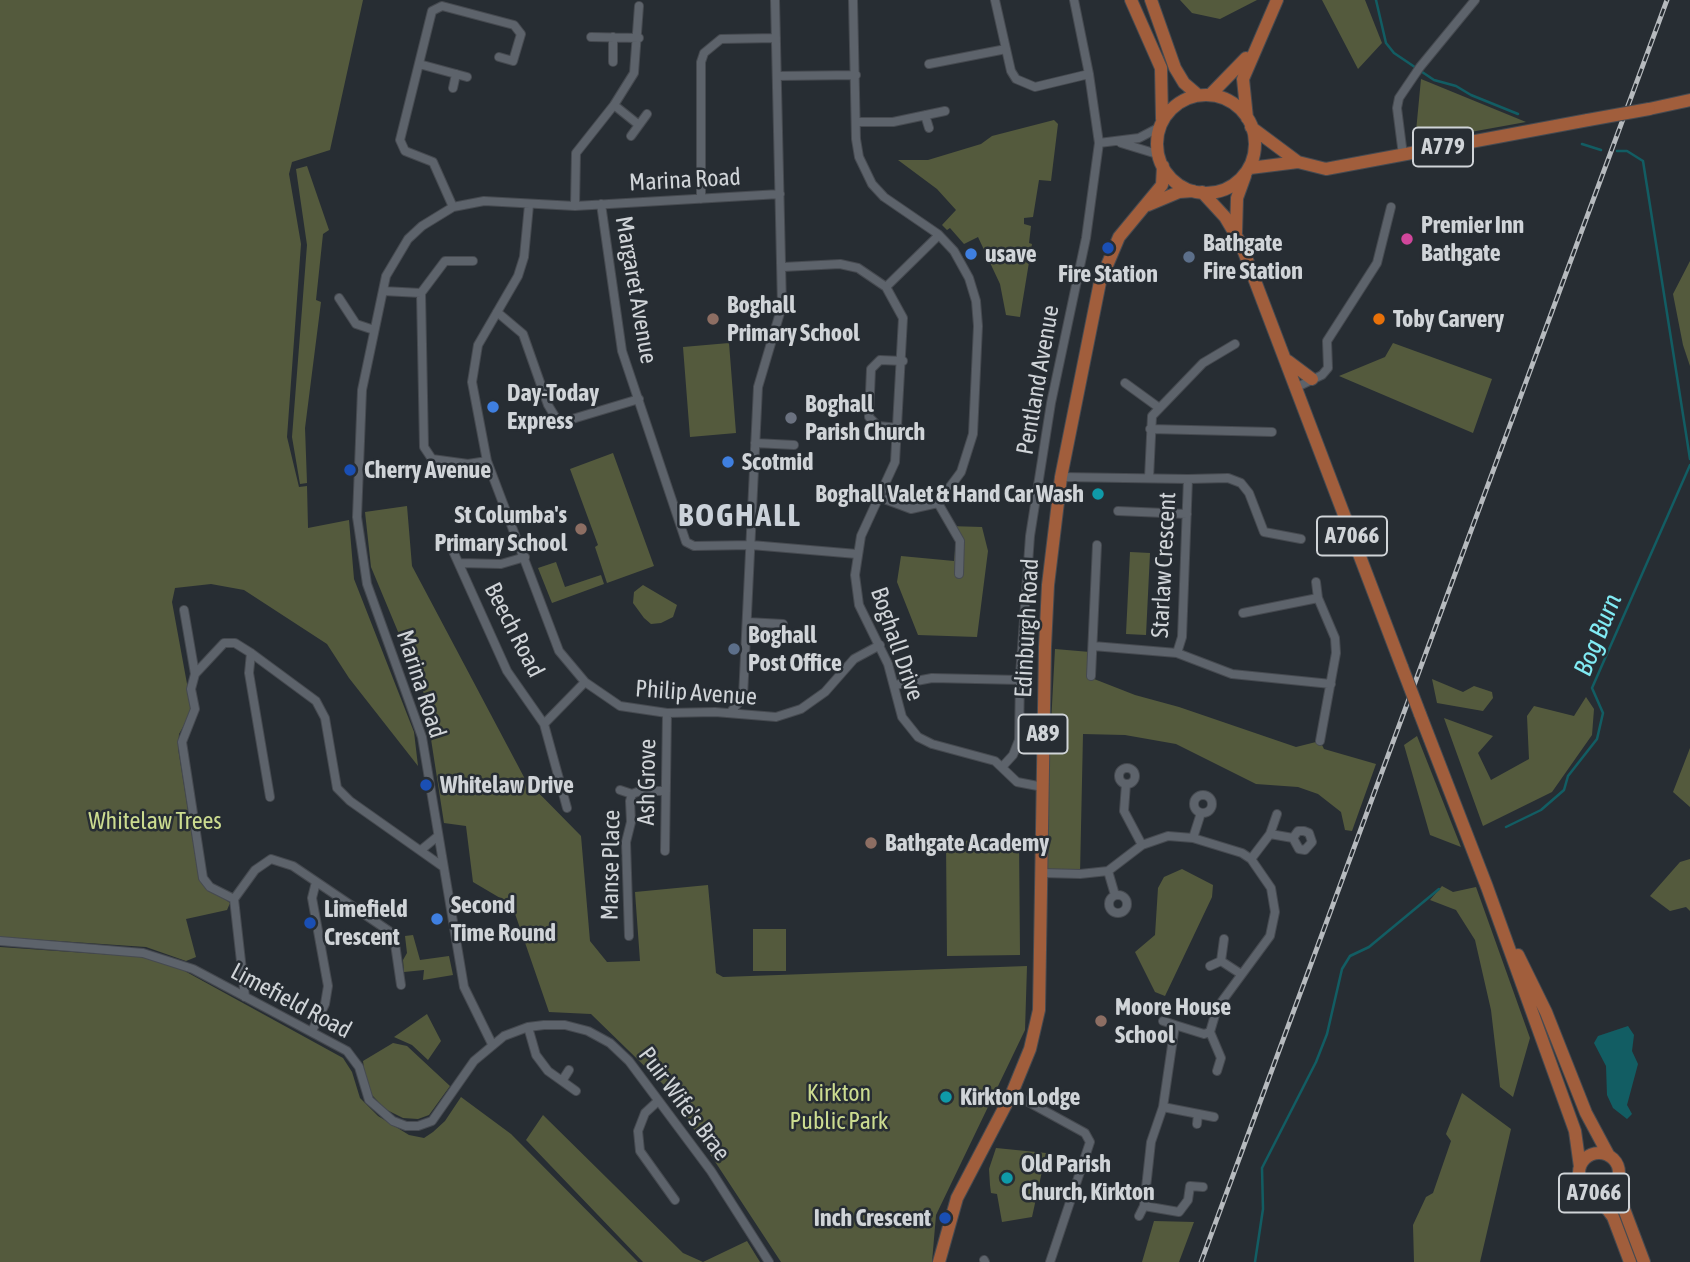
<!DOCTYPE html>
<html>
<head>
<meta charset="utf-8">
<style>
  body { margin:0 }
  canvas { display:block; background:#272d33 }
</style>
</head>
<body>
<canvas width="1690" height="1262"></canvas>
<script>
const ctx = document.querySelector('canvas').getContext('2d');
ctx.lineJoin = 'round';
function fill(path, color) { ctx.fillStyle = color; ctx.fill(path, 'evenodd'); }
const poly = rows => new Path2D(rows.map(r => 'M' + r).join(''));
function strokePath(path, color, width, dash) { ctx.strokeStyle = color; ctx.lineWidth = width; ctx.lineCap = dash ? 'butt' : 'round'; ctx.setLineDash(dash || []); ctx.stroke(path); }
function drawText(font, color, halo, rows, align = 'center') {
  ctx.font = font + ' "Asap Condensed",sans-serif'; ctx.lineWidth = 5; ctx.setLineDash([]); ctx.textBaseline = 'middle'; ctx.strokeStyle = halo; ctx.fillStyle = color; for (const [text, x, y, turn = 0] of rows) {
    ctx.save(); ctx.translate(x, y); ctx.rotate((+turn || 0) * Math.PI / 180); ctx.textAlign = isNaN(turn) ? turn : align; if (halo) ctx.strokeText(text, 0, 0); ctx.fillText(text, 0, 0); ctx.restore();
  }
}
fill(poly([
  [0,0,363,0,330,150,292,162,289,174,301,244,287,437,299,487,307,486,308,528,349,520,354,579,414,732,418,766,349,678,327,644,244,590,211,584,175,588,172,602,192,711,179,734,178,748,199,880,230,903,227,910,186,919,196,957,186,961,146,947,0,937],
  [1180,0,1257,0,1220,19,1192,13],
  [1322,0,1365,0,1382,43,1358,69],
  [1421,79,1526,122,1415,142],
  [1054,120,1058,124,1051,181,1039,180,1033,217,1024,218,1024,224,1031,226,1029,243,1032,244,1020,317,1006,315,1000,284,978,237,964,244,950,228,947,230,942,225,956,210,937,189,898,160,928,160,981,144,992,136],
  [307,166,329,230,323,234,316,300,321,302,305,428,307,483,300,484,292,437,307,245,296,169],
  [1690,261,1690,366,1683,345,1673,294],
  [729,343,736,433,690,437,683,347],
  [1393,343,1492,379,1473,433,1339,376,1385,357],
  [613,453,654,566,607,583,595,547,598,545,570,469],
  [407,506,412,566,525,779,581,836,590,941,607,962,640,961,635,892,708,885,716,973,723,977,1027,966,1025,1030,936,1215,932,1262,781,1262,666,1087,591,1014,549,1012,512,905,473,882,466,826,444,823,424,694,371,567,365,512],
  [948,526,982,527,988,551,977,637,918,635,897,582,901,556,954,561,956,540],
  [1130,552,1150,553,1146,635,1126,634],
  [556,562,565,587,601,575,604,584,552,603,538,568],
  [643,585,677,605,673,617,661,623,651,624,644,618,633,603,634,592],
  [1055,649,1090,652,1089,677,1135,695,1179,707,1296,747,1320,741,1324,749,1376,764,1352,831,1345,830,1341,812,1318,794,1298,787,1256,784,1176,744,1125,735,1083,734,1080,874,1043,873],
  [1432,679,1463,692,1474,686,1492,692,1493,698,1483,711,1437,703],
  [1586,697,1594,709,1592,735,1552,792,1483,826,1444,718,1493,736,1478,753,1491,780,1529,759,1527,716,1534,706,1574,716],
  [1417,736,1461,847,1430,835,1404,745],
  [1690,748,1690,807,1673,792],
  [1019,840,1020,955,947,956,946,841],
  [1690,859,1690,911,1686,907,1670,911,1650,896,1680,862],
  [1182,869,1213,885,1212,897,1165,996,1155,992,1135,952,1155,935,1158,888,1164,877],
  [1442,886,1453,892,1476,887,1530,1038,1513,1097,1500,1087,1491,1010,1475,940,1456,910,1430,900],
  [753,929,786,929,786,971,753,971],
  [413,935,420,960,449,956,453,975,423,980,424,970,404,972,403,960,407,953,405,936],
  [0,947,144,957,181,969,343,1058,352,1072,360,1098,378,1116,409,1135,424,1138,433,1132,445,1121,461,1097,511,1134,638,1262,0,1262],
  [427,1014,441,1041,428,1060,412,1045,394,1037],
  [393,1043,407,1046,450,1086,429,1115,418,1119,403,1118,385,1109,372,1095,366,1081,363,1061],
  [1462,1093,1511,1129,1480,1262,1414,1262,1413,1225,1426,1197,1433,1193,1451,1141,1446,1134],
  [543,1115,683,1253,703,1262,643,1262,526,1140],
  [996,1148,1046,1153,1032,1217,1002,1222,997,1194,991,1193,990,1185,989,1169],
  [1154,1221,1194,1222,1179,1262,1142,1262],
  [747,1241,760,1262,703,1262]
]), '#545a3d');
fill(poly([
  [1628,1026,1634,1035,1632,1051,1638,1064,1627,1105,1632,1114,1627,1119,1613,1108,1607,1095,1606,1066,1594,1043,1598,1036]
]), '#125d63');
strokePath(poly([
  [1376,0,1386,43,1394,53,1434,80,1456,86,1471,95,1518,114],
  [1582,144,1601,150],
  [1617,151,1627,151,1643,161,1690,459],
  [1506,827,1541,810,1564,790,1568,776,1597,739,1603,713,1592,688,1690,465],
  [1255,1262,1263,1209,1262,1168,1316,1062,1327,1034,1342,969,1350,956,1369,947,1439,889]
]), '#125d63', 2.5);
const minor = poly([
  [853,0,856,139,859,157,872,184,884,197,938,234,954,251,969,278,976,301,978,326,973,434,961,472,938,503,911,509,879,497],
  [995,0,1011,71,1016,79,1035,87,1089,74],
  [591,37,639,38],
  [613,62,613,37],
  [419,64,467,77],
  [929,64,1006,49],
  [777,76,856,75],
  [453,88,456,74],
  [614,105,639,125],
  [925,115,929,128],
  [856,122,893,122,945,111],
  [631,136,647,114],
  [1099,143,1139,138,1158,128],
  [1121,143,1157,154],
  [1403,155,1397,108,1399,98,1420,67,1475,0],
  [701,199,701,62,704,53,721,39,776,38],
  [601,204,622,351,686,542,694,546,751,545,857,554],
  [529,205,524,257,518,276,478,345,472,382,487,461,559,651,585,682,620,706,667,713,715,712,776,717,801,709,825,692,854,659,880,645],
  [575,206,576,153,614,105,634,73,639,6],
  [453,207,433,162,405,151,400,140,432,11,442,6,514,25,521,34,513,61,499,57],
  [473,261,445,261,421,293,424,447,432,459,468,464,487,461],
  [783,267,840,264,858,268,886,287,903,318,895,462,861,536,855,575,859,605,888,664,902,717,918,737,932,744,995,761,1017,782,1043,787],
  [886,287,939,235],
  [383,291,421,293],
  [339,298,356,324,374,330],
  [497,312,523,334,548,405,559,423,639,399],
  [1125,383,1158,407],
  [1295,388,1322,375,1328,368,1327,341,1377,263,1391,207],
  [899,428,878,426,869,417,871,369,880,360,903,361],
  [1150,429,1272,432],
  [755,443,794,445],
  [1061,477,1188,479,1182,637,1177,653],
  [1149,478,1152,416,1203,363,1235,344],
  [1188,479,1228,478,1241,483,1249,493,1264,532,1301,539],
  [938,503,960,541,959,574],
  [1118,511,1187,514],
  [453,551,507,671,544,724,567,808],
  [460,563,501,564,525,557],
  [1316,582,1318,598,1335,638,1336,653,1320,741],
  [184,610,195,674],
  [1243,613,1318,598],
  [747,622,783,624],
  [1093,646,1177,653,1232,674,1331,684],
  [251,653,249,673,270,797],
  [1091,676,1097,545],
  [895,685,932,678,1020,680],
  [730,713,743,697,758,387,782,306,775,0],
  [544,724,585,682],
  [1003,766,1013,755,1019,740,1020,676,1030,536,1051,403,1086,238,1099,143,1089,74,1074,0],
  '1119 776a8 8 0 1 1 16 0a8 8 0 1 1-16 0Z',
  [1126,784,1124,811,1142,845],
  [620,790,632,794],
  '1194 804a9 9 0 1 1 18 0a9 9 0 1 1-18 0Z',
  [1270,834,1293,838,1298,831,1304,831,1309,833,1312,842,1305,850,1299,849,1293,838],
  [1193,838,1201,813],
  [421,850,438,836],
  [665,851,667,713],
  [1251,859,1270,834,1277,814],
  [1108,871,1115,895],
  [1043,873,1080,874,1108,871,1142,845,1168,836,1193,838,1242,853,1251,859,1271,888,1275,912,1270,936,1217,1008,1210,1032,1204,1034,1175,1025,1163,1107,1151,1142,1144,1206,1139,1216],
  '1109 904a9 9 0 1 1 18 0a9 9 0 1 1-18 0Z',
  [234,899,210,887,203,878,182,742,195,709,191,689,195,674,224,643,235,643,251,653,316,701,325,718,337,788,350,801,442,866],
  [629,936,626,842,631,822,630,801,632,794,640,791,666,791],
  [0,941,143,953,193,969,347,1051,359,1067,369,1100,393,1121,406,1126,418,1126,432,1121,474,1061,504,1036,528,1027,544,1025,565,1025,588,1031,610,1043,629,1061,711,1171,769,1262],
  [1221,961,1224,939],
  [1210,966,1221,961,1241,974],
  [245,997,234,899,255,870,271,859,293,866,389,931,395,944,401,985],
  [1163,1021,1175,1025],
  [528,1027,536,1055,548,1071,576,1091],
  [312,1031,325,1004,328,986,312,898,316,882],
  [1210,1032,1221,1058,1217,1071],
  [492,1044,464,987,422,737,367,584,357,517,362,390,386,276,408,239,422,226,453,207,484,201,575,206,780,194],
  [562,1081,569,1070],
  [1012,1093,1085,1133,1090,1142,1050,1262],
  [658,1101,645,1113,638,1131,640,1151,675,1200],
  [1163,1107,1214,1117],
  [1197,1124,1198,1114],
  [1144,1206,1179,1212,1188,1200,1190,1186,1203,1187],
  [984,1260,985,1262]
]);
const primary = poly([
  [1131,0,1161,68,1162,119],
  [1151,0,1175,68,1184,83,1198,95],
  [1210,95,1246,58],
  '1157 144a49 49 0 1 1 98 0a49 49 0 1 1-98 0Z',
  [1649,109,1690,100],
  [1247,118,1243,79,1277,0],
  [1251,127,1298,162,1326,169,1588,120],
  [1250,168,1298,162],
  [1202,192,1225,217,1241,244,1402,667],
  [1148,205,1179,192,1193,191],
  [1236,233,1237,198,1245,176],
  [1288,361,1312,379],
  [1420,714,1487,887,1575,1131,1580,1167],
  [1518,955,1546,1012,1586,1113,1609,1156],
  '1579 1173a20 20 0 1 1 40 0a20 20 0 1 1-40 0Z',
  [1619,1176,1624,1209,1644,1262],
  [1589,1191,1602,1202,1613,1217,1630,1262],
  [939,1262,957,1198,1012,1093,1030,1049,1039,1010,1045,647,1048,585,1061,477,1100,282,1119,237,1162,185,1163,166]
]);
strokePath(minor, '#464a50', 10);
strokePath(primary, '#464a50', 14);
strokePath(minor, '#5d636b', 8);
strokePath(primary, '#a15e3c', 12);
const rail = poly([
  [1201,1262,1667,0]
]);
strokePath(rail, '#b6babe', 5);
strokePath(rail, '#272d33', 2.5, [8]);
const primaryBridge = poly([
  [1588,120,1649,109],
  [1402,667,1420,714]
]);
strokePath(primaryBridge, '#464a50', 14, []);
strokePath(primaryBridge, '#a15e3c', 12);
for (const [x, y, r, color] of [
  [1407,239,7,"#d1479c"],
  [1108,248,7,"#1a4fb4"],
  [971,254,7,"#3f7fe0"],
  [1189,257,7,"#5c6f8a"],
  [713,319,7,"#8d6e63"],
  [1379,319,7,"#e8710a"],
  [493,407,7,"#3f7fe0"],
  [791,418,7,"#6b7280"],
  [728,462,7,"#3f7fe0"],
  [350,470,7,"#1a4fb4"],
  [1098,494,7,"#0f9aa8"],
  [581,529,7,"#8d6e63"],
  [734,649,7,"#5c6f8a"],
  [426,785,7,"#1a4fb4"],
  [871,843,7,"#8d6e63"],
  [437,919,7,"#3f7fe0"],
  [310,923,7,"#1a4fb4"],
  [1101,1021,7,"#8d6e63"],
  [946,1097,7,"#0f9aa8"],
  [1007,1178,7,"#0f9aa8"],
  [945,1218,7,"#1a4fb4"]
]) { const dot = new Path2D(); dot.arc(x, y, r, 0, 2 * Math.PI); ctx.fillStyle = color; ctx.fill(dot); strokePath(dot, '#272d33', 2.5); }
for (const [x, y, w] of [
  [1443,147,60],
  [1352,536,70],
  [1043,734,49],
  [1594,1193,70]
]) { const box = new Path2D(); box.roundRect(x - w / 2, y - 19.5, w, 39, 5); ctx.fillStyle = '#272d33'; ctx.fill(box); strokePath(box, '#d0d4d8', 2); }
drawText('bold 23px', '#d0d4d8', null, [
  ["A779",1443,147],
  ["A7066",1352,536],
  ["A89",1043,734],
  ["A7066",1594,1193]
]);
drawText('24px', '#d0d4d8', '#272d33', [
  ["Marina Road",685,180,-3],
  ["Margaret Avenue",636,290,80],
  ["Pentland Avenue",1038,380,-80],
  ["Starlaw Crescent",1164,565,-87],
  ["Edinburgh Road",1027,628,-87],
  ["Beech Road",514,630,63],
  ["Boghall Drive",897,644,71],
  ["Marina Road",421,684,72],
  ["Philip Avenue",696,693,4],
  ["Ash Grove",647,782,-89],
  ["Manse Place",611,865,-89],
  ["Limefield Road",291,1001,28],
  ["Puir Wife's Brae",684,1104,53]
]);
drawText('bold 24px', '#d0d4d8', '#272d33', [
  ["Premier Inn",1421,225],
  ["Bathgate",1421,253],
  ["Bathgate",1203,243],
  ["Fire Station",1203,271],
  ["usave",985,254],
  ["Fire Station",1108,274,"center"],
  ["Boghall",727,305],
  ["Primary School",727,333],
  ["Toby Carvery",1393,319],
  ["Day-Today",507,393],
  ["Express",507,421],
  ["Boghall",805,404],
  ["Parish Church",805,432],
  ["Scotmid",742,462],
  ["Cherry Avenue",364,470],
  ["Boghall Valet & Hand Car Wash",1084,494,"right"],
  ["St Columba's",567,515,"right"],
  ["Primary School",567,543,"right"],
  ["Boghall",748,635],
  ["Post Office",748,663],
  ["Whitelaw Drive",440,785],
  ["Bathgate Academy",885,843],
  ["Second",451,905],
  ["Time Round",451,933],
  ["Limefield",324,909],
  ["Crescent",324,937],
  ["Moore House",1115,1007],
  ["School",1115,1035],
  ["Kirkton Lodge",960,1097],
  ["Old Parish",1021,1164],
  ["Church, Kirkton",1021,1192],
  ["Inch Crescent",931,1218,"right"]
], 'left');
drawText('24px', '#ccdc90', '#272d33', [
  ["Whitelaw Trees",155,821],
  ["Kirkton",839,1093],
  ["Public Park",839,1121]
]);
drawText('italic 26px', '#81ebf4', '#272d33', [
  ["Bog Burn",1598,635,-68]
]);
ctx.letterSpacing = '2px';
drawText('bold 32px', '#cbd2da', '#272d33', [
  ["BOGHALL",740,516]
]);
ctx.letterSpacing = '0px';
</script>
</body>
</html>
